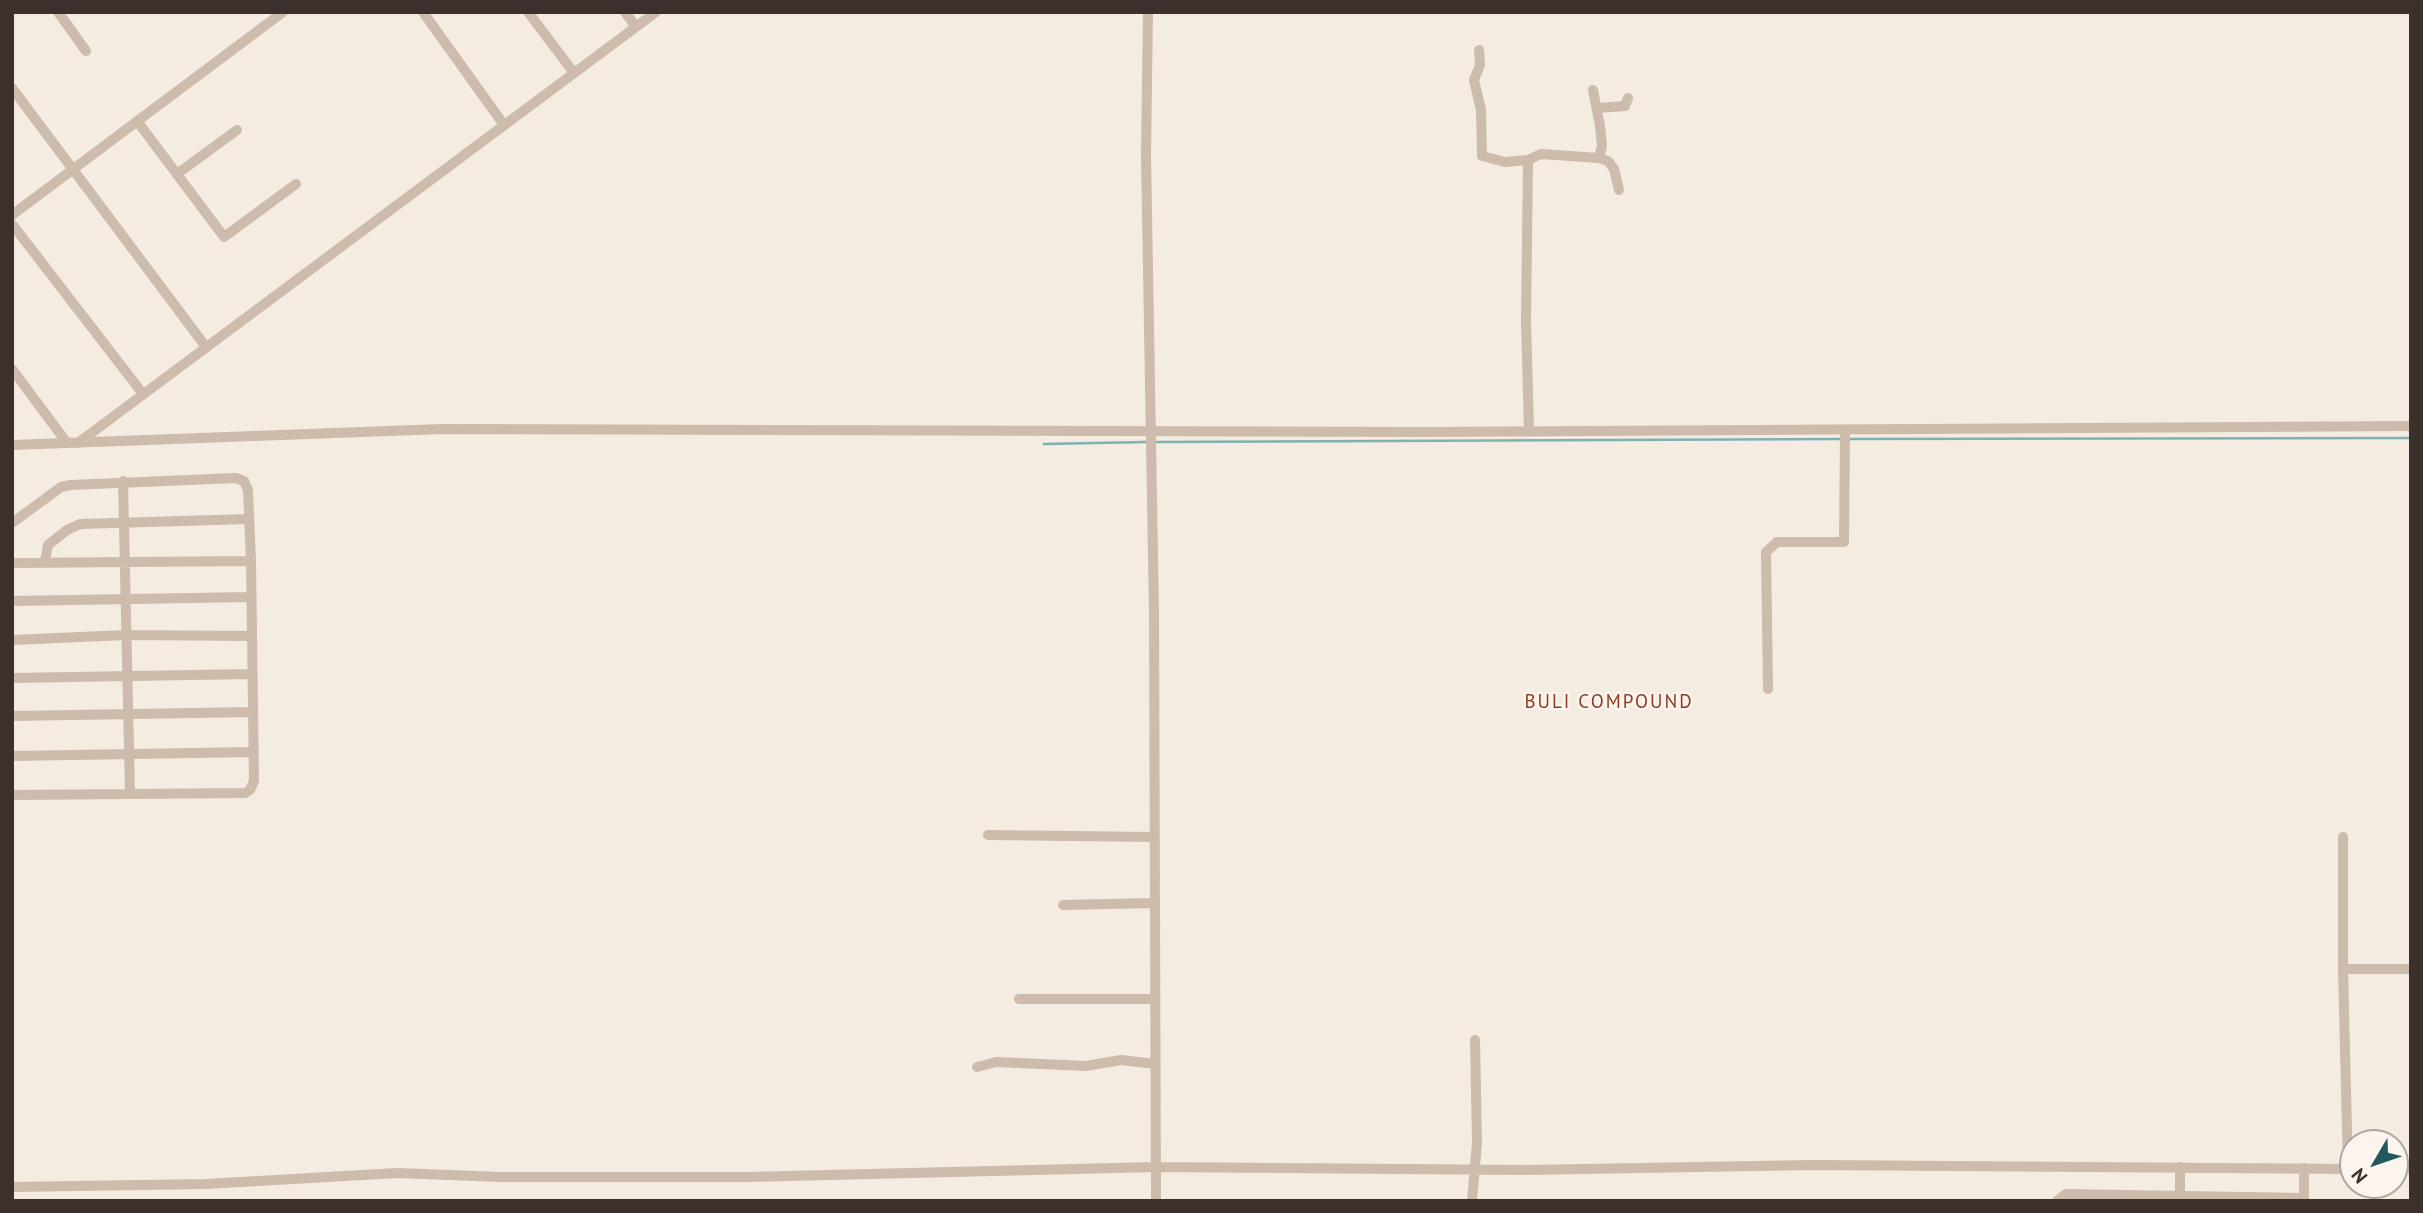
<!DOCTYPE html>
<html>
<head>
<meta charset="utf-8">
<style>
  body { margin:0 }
  #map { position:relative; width:2423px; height:1213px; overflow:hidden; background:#f4ebe1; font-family:"PT Sans",sans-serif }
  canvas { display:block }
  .frame { position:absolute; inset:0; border:14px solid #3b302b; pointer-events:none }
  .north { position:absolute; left:2339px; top:1129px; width:70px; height:70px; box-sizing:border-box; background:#fbf5ee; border:2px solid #aea6a0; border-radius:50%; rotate:231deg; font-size:19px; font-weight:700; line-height:28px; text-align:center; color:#3b302b }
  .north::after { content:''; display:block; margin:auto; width:24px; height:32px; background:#1f5a5e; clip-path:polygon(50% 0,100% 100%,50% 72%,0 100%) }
</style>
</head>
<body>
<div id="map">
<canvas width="2423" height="1213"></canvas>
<div class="frame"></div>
<div class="north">N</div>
</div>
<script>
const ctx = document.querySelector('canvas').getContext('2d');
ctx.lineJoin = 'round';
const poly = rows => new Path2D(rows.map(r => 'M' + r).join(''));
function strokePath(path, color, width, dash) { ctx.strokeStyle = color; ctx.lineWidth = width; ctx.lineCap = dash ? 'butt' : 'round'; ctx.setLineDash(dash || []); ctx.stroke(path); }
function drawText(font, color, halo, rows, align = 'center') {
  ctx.font = font + ' "PT Sans",sans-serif'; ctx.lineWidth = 5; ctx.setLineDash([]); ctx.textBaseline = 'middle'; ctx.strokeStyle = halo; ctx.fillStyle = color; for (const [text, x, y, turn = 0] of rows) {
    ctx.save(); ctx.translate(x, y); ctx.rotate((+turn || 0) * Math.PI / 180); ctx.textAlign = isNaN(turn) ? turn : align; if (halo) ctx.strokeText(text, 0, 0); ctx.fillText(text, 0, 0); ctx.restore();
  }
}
strokePath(poly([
  [1849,439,2411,438],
  [1157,442,1839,439],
  [1044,444,1146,442]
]), '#7fb0b2', 2.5);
strokePath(poly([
  [58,12,86,51],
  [423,12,504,125],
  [528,12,574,73],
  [625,12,636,27],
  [1148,12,1146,155,1154,613,1156,1201],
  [1479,50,1480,65,1474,80,1481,110,1482,156,1505,162,1528,160],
  [12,88,206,347],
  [1593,90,1600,126,1602,146,1599,158],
  [1597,108,1625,106,1628,98],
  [137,121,224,237,296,184],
  [177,174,237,130],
  [12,215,283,12],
  [12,224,143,394],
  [12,369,67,443],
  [1529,431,1526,320,1528,160,1541,154,1599,158,1608,161,1614,169,1619,190],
  [78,443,656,12],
  [12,445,442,429,1427,432,2411,426],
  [123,481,130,794],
  [12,523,61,487,70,485,236,478,244,481,248,490,251,561,254,781,250,790,245,793,12,795],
  [45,562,48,545,67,530,80,524,249,519],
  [12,563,251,561],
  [12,601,251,597],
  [12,640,126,635,252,636],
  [12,678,252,674],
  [1768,689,1766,552,1777,542,1844,542,1845,430],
  [12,716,253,712],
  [12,756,253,752],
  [988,835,1153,837],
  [2343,837,2343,969,2348,1169],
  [1063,905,1153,903],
  [2343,969,2411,969],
  [1019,999,1154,999],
  [977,1067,996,1062,1086,1066,1121,1060,1155,1064],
  [2304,1168,2304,1201],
  [2395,1169,2411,1169],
  [12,1187,206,1184,397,1173,500,1177,747,1177,1156,1167,1525,1170,1814,1165,2353,1169],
  [2180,1200,2180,1167],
  [1472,1201,1477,1143,1475,1040],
  [2057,1201,2066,1194,2304,1198]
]), '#cdbbac', 10);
ctx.letterSpacing = '2px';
drawText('19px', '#8c3b22', '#fbf5ee', [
  ["BULI COMPOUND",1609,703]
]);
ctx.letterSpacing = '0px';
</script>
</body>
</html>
